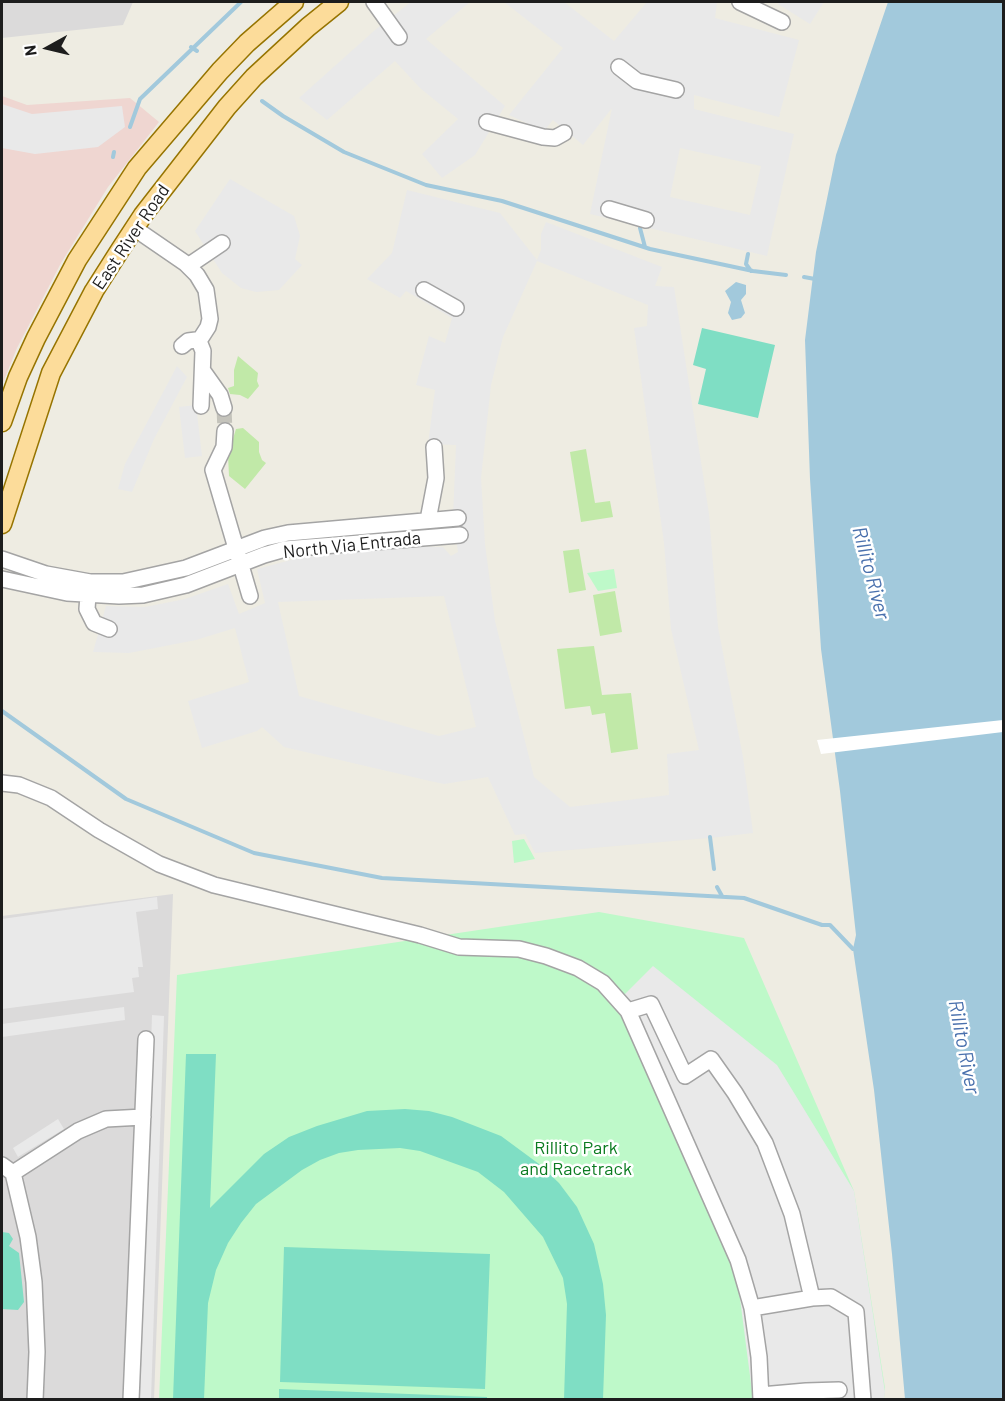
<!DOCTYPE html>
<html>
<head>
<meta charset="utf-8">
<style>
  body { margin:0 }
  #map { position:relative; width:1005px; height:1401px; overflow:hidden; background:#eeece2; font-family:Barlow,sans-serif }
  canvas { display:block }
  .frame { position:absolute; inset:0; border:3px solid #1d1d1d; pointer-events:none }
  .north { position:absolute; left:18px; top:18px; width:60px; height:60px; -webkit-text-stroke:4px #fff; paint-order:stroke; rotate:262deg; font-size:16px; font-weight:700; line-height:24px; text-align:center; color:#1d1d1d }
  .north::after { content:''; display:block; margin:auto; width:21px; height:27px; background:#1d1d1d; clip-path:polygon(50% 0,100% 100%,50% 72%,0 100%) }
</style>
</head>
<body>
<div id="map">
<canvas width="1005" height="1401"></canvas>
<div class="frame"></div>
<div class="north">N</div>
</div>
<script>
const ctx = document.querySelector('canvas').getContext('2d');
ctx.lineJoin = 'round';
function fill(path, color) { ctx.fillStyle = color; ctx.fill(path, 'evenodd'); }
const poly = rows => new Path2D(rows.map(r => 'M' + r).join(''));
function strokePath(path, color, width, dash) { ctx.strokeStyle = color; ctx.lineWidth = width; ctx.lineCap = dash ? 'butt' : 'round'; ctx.setLineDash(dash || []); ctx.stroke(path); }
function drawText(font, color, halo, rows, align = 'center') {
  ctx.font = font + ' Barlow,sans-serif'; ctx.lineWidth = 5; ctx.setLineDash([]); ctx.textBaseline = 'middle'; ctx.strokeStyle = halo; ctx.fillStyle = color; for (const [text, x, y, turn = 0] of rows) {
    ctx.save(); ctx.translate(x, y); ctx.rotate((+turn || 0) * Math.PI / 180); ctx.textAlign = isNaN(turn) ? turn : align; if (halo) ctx.strokeText(text, 0, 0); ctx.fillText(text, 0, 0); ctx.restore();
  }
}
fill(poly([
  [2,2,133,2,123,25,2,38],
  [173,894,154,1399,2,1399,2,916]
]), '#dbdada');
fill(poly([
  [2,96,27,105,130,98,159,122,108,187,61,263,17,348,2,385]
]), '#efd6d1');
fill(poly([
  [238,356,258,373,257,381,259,386,248,399,240,395,230,394,228,388,234,386,234,370],
  [243,428,259,442,259,452,262,460,266,463,245,489,229,476,228,455,236,429],
  [586,449,595,503,610,501,613,517,581,522,570,452],
  [579,549,586,590,569,593,563,551],
  [615,591,622,632,600,636,593,595],
  [594,646,602,695,631,693,638,749,611,753,605,713,592,715,590,706,565,709,557,649]
]), '#c1e9a8');
fill(poly([
  [614,569,617,588,598,591,587,573],
  [524,839,535,859,514,863,512,841],
  [599,912,744,938,854,1191,885,1388,884,1399,159,1400,177,975]
]), '#bef9c9');
fill(poly([
  [702,328,775,345,758,418,698,404,706,369,693,365],
  [186,1054,216,1054,210,1208,264,1154,289,1137,317,1126,367,1111,405,1109,429,1111,452,1117,501,1136,539,1164,559,1183,577,1207,594,1244,603,1284,606,1315,603,1399,564,1399,567,1304,563,1278,543,1237,504,1192,478,1172,420,1151,400,1148,358,1150,339,1153,320,1160,302,1170,256,1204,241,1223,228,1243,216,1270,208,1303,204,1399,173,1399],
  [2,1232,9,1233,13,1239,9,1246,19,1253,24,1302,18,1310,2,1309],
  [284,1247,490,1254,485,1389,280,1382],
  [279,1389,487,1397,487,1399,279,1400]
]), '#7fdec4');
fill(poly([
  [411,2,470,2,426,39,505,106,475,155,442,178,422,154,458,119,420,88,395,61,327,120,299,98,375,30],
  [504,2,564,2,614,41,647,2,717,2,715,18,799,40,779,117,694,95,694,109,794,134,767,256,590,214,612,108,583,145,553,120,544,131,509,115,563,48],
  [680,148,761,166,750,215,670,197],
  [780,2,824,2,810,24,778,4],
  [2,104,32,114,122,106,125,127,98,147,35,154,2,148],
  [230,179,294,216,300,236,295,259,302,265,279,290,256,292,241,288,222,273,195,231],
  [407,190,500,213,537,260,541,250,541,234,546,222,662,267,655,286,674,287,709,514,718,627,743,757,753,833,719,837,535,853,525,834,515,835,488,777,444,784,430,781,284,747,262,727,257,731,202,748,188,701,249,682,235,628,196,640,129,653,93,652,106,606,145,607,185,599,228,584,239,614,265,603,257,569,306,556,410,546,443,547,451,556,458,552,453,518,456,445,428,444,435,390,416,385,429,336,445,343,452,318,406,291,400,298,367,279,392,253],
  [537,261,648,305,647,326,634,328,664,543,671,629,699,750,667,754,669,795,570,807,534,777,495,621,485,544,481,478,491,385,503,337],
  [444,596,476,727,439,736,299,696,278,602],
  [177,366,187,377,154,439,132,492,118,489,125,464],
  [196,405,202,456,185,458,179,407],
  [157,897,158,909,136,912,143,967,138,967,139,977,132,978,134,992,2,1009,2,919],
  [653,966,777,1065,854,1191,885,1392,884,1399,753,1399,736,1268,616,1003],
  [124,1007,125,1020,2,1037,2,1024],
  [152,1015,164,1016,151,1399,140,1400],
  [58,1119,64,1129,18,1157,13,1148]
]), '#e9e9e9');
fill(poly([
  [888,2,1003,2,1003,1399,905,1399,892,1254,874,1090,853,949,856,935,840,791,821,649,810,479,805,340,816,252,836,155],
  [736,282,746,285,746,294,741,300,745,313,741,318,732,320,728,313,731,302,725,291]
]), '#a2c9dc');
fill(poly([
  [1003,720,1003,732,821,754,817,740]
]), '#fff');
strokePath(poly([
  [191,47,197,51],
  [262,101,283,116,344,152,426,185,502,201,650,249,753,271,786,275],
  [130,127,140,99,241,2],
  [113,157,114,152],
  [640,228,645,247],
  [748,254,746,264,751,271],
  [804,277,815,279],
  [2,711,126,799,254,853,382,878,744,898,822,925,830,925,853,949,855,949],
  [710,837,714,869],
  [717,887,722,896]
]), '#a2c9dc', 4);
strokePath(poly([
  [224,408,225,431]
]), '#c4c3bb', 15, [15, 8]);
const minor = poly([
  [374,2,399,37],
  [740,2,782,22],
  [619,67,637,81,676,90],
  [487,122,543,137,555,138,564,133],
  [609,209,646,220],
  [134,228,185,263,197,275,206,290,210,319,208,327,199,341],
  [188,266,222,243],
  [424,290,456,308],
  [182,346,188,341,196,340,199,341,203,351,201,406],
  [203,371,220,395,224,408],
  [225,431,224,447,213,470,250,596],
  [428,520,436,478,434,447],
  [2,559,46,574,90,582,123,582,186,568,265,538,288,533,458,518],
  [2,579,67,593,119,596,143,595,186,585,264,555,285,549,460,535],
  [88,595,87,609,94,623,109,629],
  [2,783,19,785,51,798,99,830,159,864,214,885,420,935,459,947,519,949,546,956,578,968,603,983,628,1011,738,1260,752,1308,759,1357,761,1400],
  [628,1011,651,1004,685,1076,711,1059,735,1093,765,1143,792,1214,812,1298],
  [2,1165,13,1173,28,1237,34,1282,37,1352,35,1400],
  [13,1173,78,1131,106,1119,143,1117],
  [752,1308,812,1298,831,1297,856,1312,863,1400],
  [761,1395,806,1391,839,1390],
  [131,1400,146,1039]
]);
const major = poly([
  [2,422,18,377,36,338,77,260,137,168,220,71,247,43,294,2],
  [2,524,51,373,94,291,120,250,143,215,227,107,254,77,308,27,339,2]
]);
strokePath(minor, '#a4a4a4', 18);
strokePath(major, '#967400', 21);
strokePath(minor, '#fff', 15);
strokePath(major, '#fcdc9a', 18);
drawText('18px', '#1d1d1d', '#fff', [
  ["East River Road",131,237,-56],
  ["North Via Entrada",352,545,-6]
]);
drawText('18px', '#0b7b20', '#fff', [
  ["Rillito Park",576,1148],
  ["and Racetrack",576,1169]
]);
drawText('italic 20px', '#4970ad', '#fff', [
  ["Rillito River",871,573,75],
  ["Rillito River",964,1047,79]
]);
</script>
</body>
</html>
